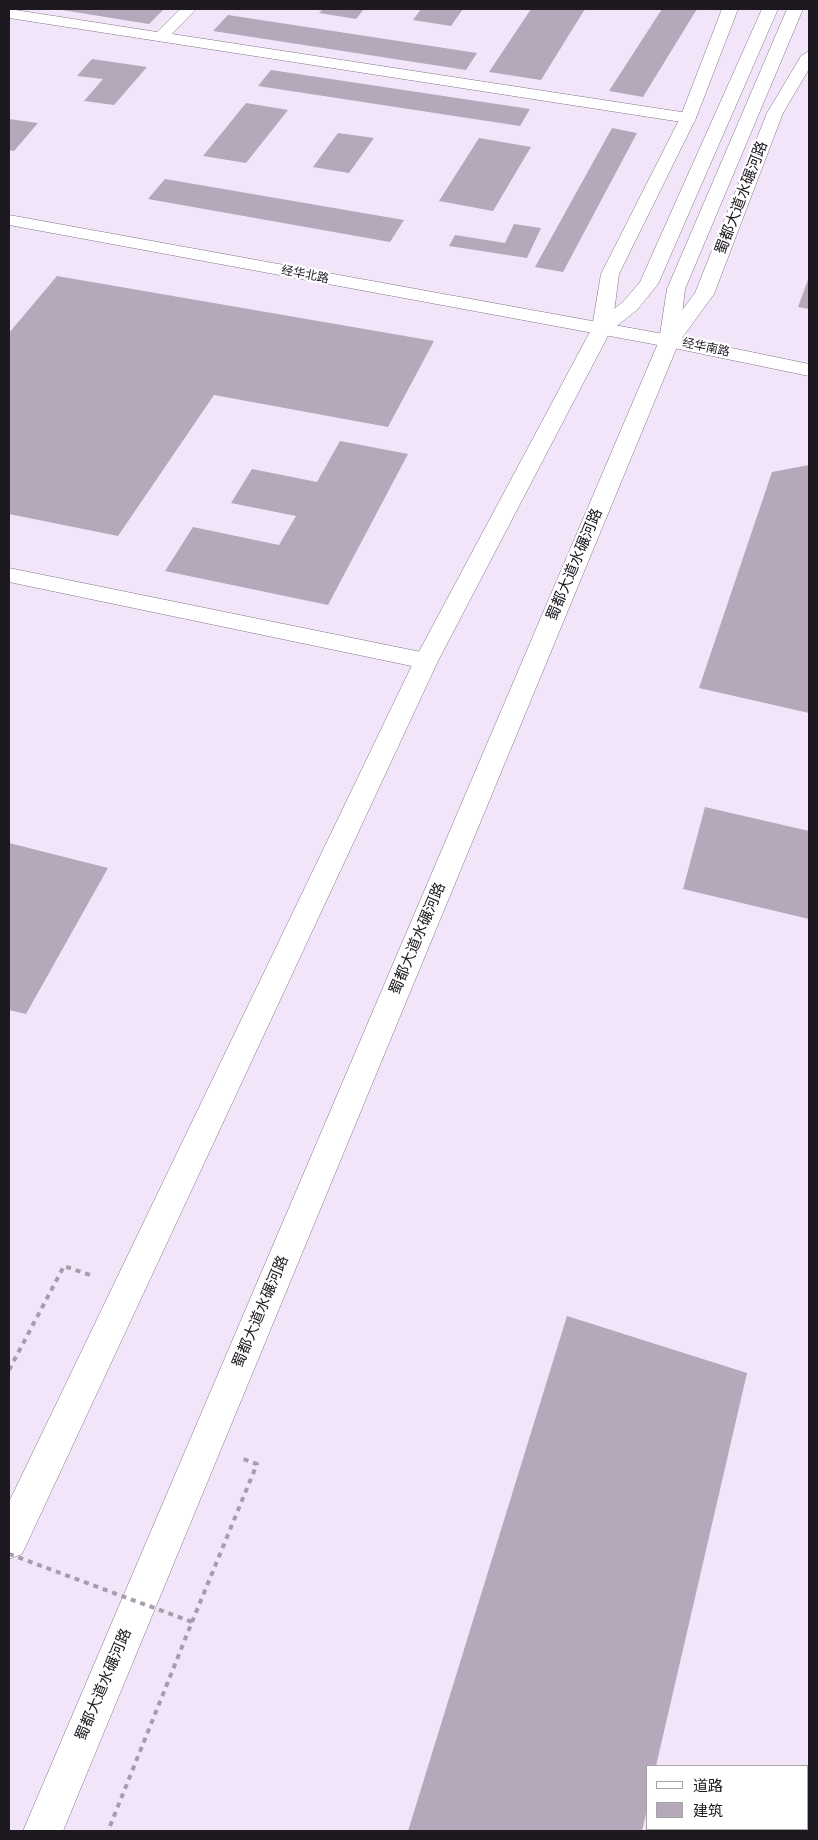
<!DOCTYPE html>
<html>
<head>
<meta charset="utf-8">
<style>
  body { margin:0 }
  #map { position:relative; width:818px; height:1840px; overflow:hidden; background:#f2e5f9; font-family:Signika,"Noto Sans SC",sans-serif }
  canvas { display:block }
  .frame { position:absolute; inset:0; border:10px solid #1e1920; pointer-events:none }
  .legend { position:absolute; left:646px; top:1765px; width:162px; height:65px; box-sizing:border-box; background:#fff; border:1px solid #a5a3a6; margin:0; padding:6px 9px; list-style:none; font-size:15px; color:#1e1920 }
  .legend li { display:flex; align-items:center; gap:10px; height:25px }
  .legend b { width:25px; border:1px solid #a5a3a6 }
</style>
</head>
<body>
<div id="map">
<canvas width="818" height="1840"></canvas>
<div class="frame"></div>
<ul class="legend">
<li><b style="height:6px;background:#fff"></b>道路</li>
<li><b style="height:14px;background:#b4a8ba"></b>建筑</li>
</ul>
</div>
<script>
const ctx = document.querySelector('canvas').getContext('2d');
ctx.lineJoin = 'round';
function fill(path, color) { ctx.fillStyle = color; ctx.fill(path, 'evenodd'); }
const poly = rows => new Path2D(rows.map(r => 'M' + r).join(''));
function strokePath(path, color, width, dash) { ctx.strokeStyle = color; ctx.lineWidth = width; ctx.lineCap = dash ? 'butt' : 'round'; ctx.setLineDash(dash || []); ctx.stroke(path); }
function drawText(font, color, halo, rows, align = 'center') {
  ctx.font = font + ' Signika,"Noto Sans SC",sans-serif'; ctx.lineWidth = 4.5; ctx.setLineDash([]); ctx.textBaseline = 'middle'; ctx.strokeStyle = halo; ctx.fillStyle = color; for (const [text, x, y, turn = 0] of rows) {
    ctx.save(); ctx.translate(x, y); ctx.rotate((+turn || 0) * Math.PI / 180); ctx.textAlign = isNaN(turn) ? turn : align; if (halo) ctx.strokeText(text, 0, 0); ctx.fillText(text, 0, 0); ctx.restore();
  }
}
fill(poly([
  [56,9,164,9,149,24],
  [323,9,364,9,356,19,319,13],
  [421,9,463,9,451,26,413,20],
  [531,9,585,9,541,80,489,72],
  [662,9,697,9,643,97,609,91],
  [228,15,477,53,466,70,213,31],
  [92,59,147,67,114,105,84,101,103,79,77,76],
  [271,70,530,109,520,126,258,86],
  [246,103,288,110,246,163,203,156],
  [9,119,38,123,14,151,9,150],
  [612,128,637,133,563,272,535,267],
  [338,133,374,138,349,173,313,167],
  [479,138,531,147,493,211,439,201],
  [165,179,404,220,390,242,148,199],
  [514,224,541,228,527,258,449,246,455,235,505,243],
  [57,276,434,341,388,427,214,395,118,536,9,514,9,333],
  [809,277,809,309,798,307],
  [340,441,408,454,328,605,165,571,193,527,279,545,296,516,231,503,252,469,317,482],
  [809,465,809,713,699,688,772,472],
  [705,807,809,831,809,919,683,889],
  [9,843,108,868,26,1014,9,1010],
  [567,1316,747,1373,656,1766,647,1766,647,1809,642,1831,408,1831]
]), '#b4a8ba');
const minor = poly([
  [180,9,196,9,172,34,688,113,694,114,696,118,694,122,688,123,9,18,9,9,157,32,180,9],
  [9,568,426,653,434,655,438,661,434,667,426,669,9,582,9,568]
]);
const tertiary = poly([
  [9,215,669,335,809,364,809,376,669,347,9,225,9,215]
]);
const primary = poly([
  [722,9,738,9,696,118,619,274,612,328,438,661,22,1554,9,1559,9,1502,414,661,592,328,601,274,680,118,722,9],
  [809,51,809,69,783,113,714,294,679,342,63,1831,23,1831,659,341,695,293,767,113,801,56,809,51]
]);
const trunk = poly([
  [762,9,778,9,658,284,637,310,609,332,595,332,592,328,595,324,623,302,640,282,762,9],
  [787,9,803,9,685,289,679,341,676,345,662,345,659,341,667,289,787,9]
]);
strokePath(minor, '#807486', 1);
strokePath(tertiary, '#807486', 1);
strokePath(primary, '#807486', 1);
strokePath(trunk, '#807486', 1);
strokePath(poly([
  [9,1370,64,1266,93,1276],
  [192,1622,257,1464,243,1459]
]), '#a69cab', 4, [5, 5]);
fill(minor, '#fff');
fill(tertiary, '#fff');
fill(primary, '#fff');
fill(trunk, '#fff');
strokePath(poly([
  [9,1554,192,1622,108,1831]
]), '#a69cab', 4, [5, 5]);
drawText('12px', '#1e1920', '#fff', [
  ["经华北路",305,275,11],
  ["经华南路",706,348,12]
]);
drawText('15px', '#1e1920', '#fff', [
  ["蜀都大道水碾河路",742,198,-69],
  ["蜀都大道水碾河路",575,565,-67],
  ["蜀都大道水碾河路",418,939,-67],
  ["蜀都大道水碾河路",261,1312,-67],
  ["蜀都大道水碾河路",104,1685,-67]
]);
</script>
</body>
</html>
